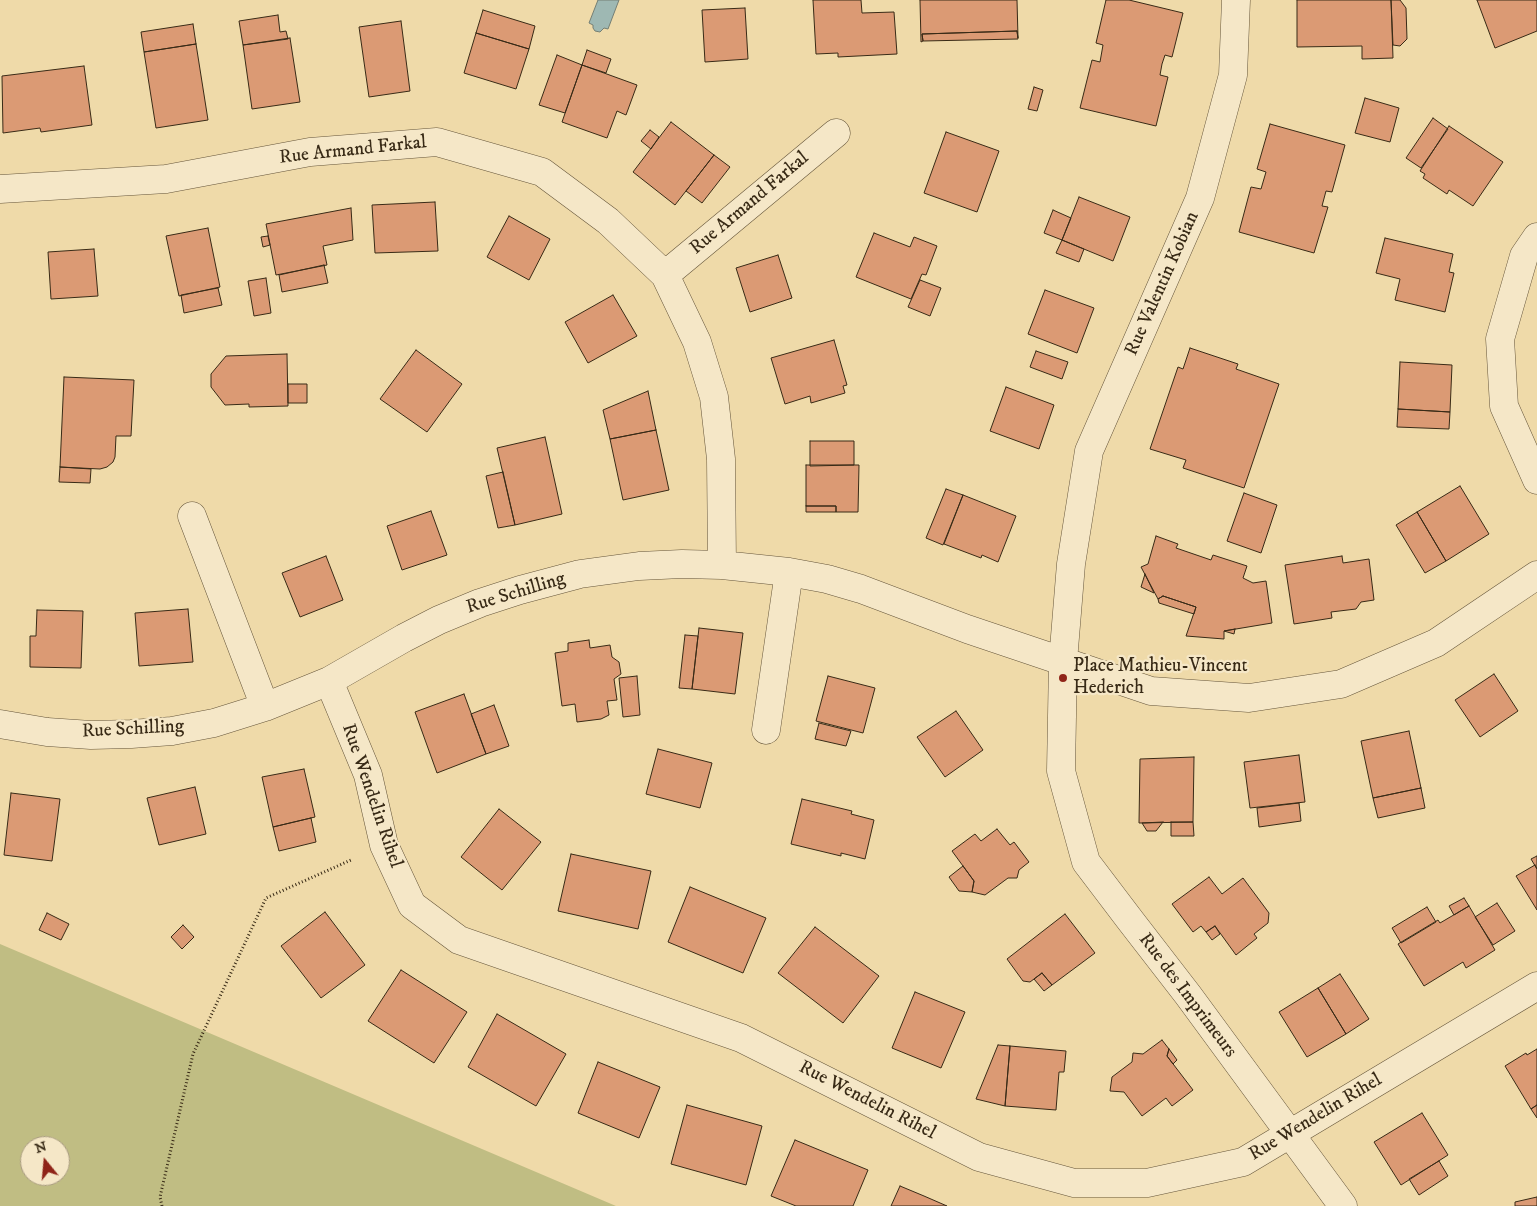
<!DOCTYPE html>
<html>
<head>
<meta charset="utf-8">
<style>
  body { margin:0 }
  #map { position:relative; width:1537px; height:1206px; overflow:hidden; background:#efdaa9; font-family:"IM FELL DW Pica",serif }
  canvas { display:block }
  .north { position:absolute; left:20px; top:1136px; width:50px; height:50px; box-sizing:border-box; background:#f5e7c7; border:1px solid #a99b80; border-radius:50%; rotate:343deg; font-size:14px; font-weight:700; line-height:20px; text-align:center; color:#382a16 }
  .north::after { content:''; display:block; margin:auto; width:18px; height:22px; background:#8f2418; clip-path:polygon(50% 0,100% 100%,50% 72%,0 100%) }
</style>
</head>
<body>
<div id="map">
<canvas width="1537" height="1206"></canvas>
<div class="north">N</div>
</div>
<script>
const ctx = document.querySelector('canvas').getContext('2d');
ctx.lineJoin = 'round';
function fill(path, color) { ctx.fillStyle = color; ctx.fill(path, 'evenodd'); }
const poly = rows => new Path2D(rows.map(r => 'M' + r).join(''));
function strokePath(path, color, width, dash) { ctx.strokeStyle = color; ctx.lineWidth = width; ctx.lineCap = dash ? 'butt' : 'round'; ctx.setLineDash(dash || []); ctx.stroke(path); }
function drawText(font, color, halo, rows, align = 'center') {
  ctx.font = font + ' "IM FELL DW Pica",serif'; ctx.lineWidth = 4.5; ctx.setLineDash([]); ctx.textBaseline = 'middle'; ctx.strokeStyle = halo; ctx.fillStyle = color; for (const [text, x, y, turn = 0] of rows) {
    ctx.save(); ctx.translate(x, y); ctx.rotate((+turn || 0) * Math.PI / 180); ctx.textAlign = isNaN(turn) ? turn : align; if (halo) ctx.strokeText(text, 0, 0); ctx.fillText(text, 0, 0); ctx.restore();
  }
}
fill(poly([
  [0,944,616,1206,0,1206],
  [30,1146,60,1146,60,1176,30,1176]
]), '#c0bd83');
const water = poly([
  [598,0,619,0,608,29,604,28,600,32,595,31,593,28,593,25,589,23,598,0]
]);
fill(water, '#9eb8b3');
strokePath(water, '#757f74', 1);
const building = poly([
  [813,0,861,0,862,13,894,12,897,54,838,57,838,53,816,54,813,0],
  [920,0,1017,0,1018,38,1017,31,922,34,923,41,921,42,920,0],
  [1106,0,1129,0,1183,13,1172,57,1165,55,1162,64,1160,75,1168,77,1156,126,1080,108,1092,60,1100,62,1103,45,1096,43,1106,0],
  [1297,0,1391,0,1393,58,1362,59,1362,46,1297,47,1297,0],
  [1391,0,1400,0,1406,8,1407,39,1400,46,1393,45,1391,0],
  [1477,0,1537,0,1537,31,1495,48,1477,0],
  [745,8,748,59,705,62,702,10,745,8],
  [483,10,535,26,529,49,476,33,483,10],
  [278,15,280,32,286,31,288,39,243,45,239,21,278,15],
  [401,21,410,91,369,97,359,27,401,21],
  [193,24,196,44,144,52,141,32,193,24],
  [1017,31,1018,39,923,41,922,34,1017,31],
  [476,33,529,49,516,89,464,73,476,33],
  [290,38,300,102,252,109,243,45,290,38],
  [196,44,208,120,156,128,144,52,196,44],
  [587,50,611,59,606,73,582,65,587,50],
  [557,55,582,65,565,113,539,105,557,55],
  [582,65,637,85,626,115,617,111,607,138,562,122,582,65],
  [84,66,92,125,41,132,40,128,3,133,2,76,84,66],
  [1034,87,1043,90,1037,111,1028,109,1034,87],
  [1365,98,1399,108,1390,142,1355,133,1365,98],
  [1433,118,1448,129,1421,168,1406,158,1433,118],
  [671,122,714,155,675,205,633,172,671,122],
  [1270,124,1345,145,1332,192,1326,191,1322,206,1328,207,1314,253,1239,232,1251,187,1261,189,1266,172,1257,169,1270,124],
  [1449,126,1503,162,1473,206,1449,190,1447,194,1423,178,1425,174,1420,171,1449,126],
  [650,130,659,137,651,149,641,141,650,130],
  [946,132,999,151,977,212,924,193,946,132],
  [714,155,730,167,702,203,686,191,714,155],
  [1079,197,1130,217,1113,261,1062,240,1079,197],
  [435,202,438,251,375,253,372,205,435,202],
  [351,208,353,240,323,246,327,265,276,275,266,224,351,208],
  [1053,210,1071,218,1062,240,1044,233,1053,210],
  [509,216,550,239,529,280,487,257,509,216],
  [208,228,220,287,179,296,166,236,208,228],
  [874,233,910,247,914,237,937,246,926,275,922,274,911,299,856,277,874,233],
  [268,236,270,245,263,247,261,237,268,236],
  [1385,238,1453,254,1449,272,1454,273,1445,312,1395,300,1400,279,1376,273,1385,238],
  [1062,240,1084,249,1079,262,1056,253,1062,240],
  [94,249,98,296,51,299,48,252,94,249],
  [778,255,792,298,750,312,736,268,778,255],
  [324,265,328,283,282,292,279,275,324,265],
  [266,278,271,313,254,316,248,281,266,278],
  [920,280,941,288,930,316,908,307,920,280],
  [218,288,222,305,184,313,181,295,218,288],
  [1045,290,1094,308,1077,353,1028,334,1045,290],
  [613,295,637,336,588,363,565,322,613,295],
  [834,340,847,385,843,386,845,393,811,403,810,396,785,404,771,358,834,340],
  [1190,348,1238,364,1236,369,1279,384,1244,488,1183,468,1186,460,1150,449,1178,367,1183,369,1190,348],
  [416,350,462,384,427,432,380,399,416,350],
  [1036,351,1068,362,1062,379,1030,367,1036,351],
  [287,354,288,406,249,407,249,404,225,405,211,387,211,374,226,356,287,354],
  [1400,362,1452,365,1450,412,1398,409,1400,362],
  [64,377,134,380,131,436,116,436,115,457,113,462,107,467,100,469,60,467,64,377],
  [288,384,307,384,307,403,288,403,288,384],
  [1006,387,1054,405,1039,449,990,431,1006,387],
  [648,391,656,430,610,439,603,410,648,391],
  [1398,409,1450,412,1449,429,1397,427,1398,409],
  [656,430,669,490,623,500,610,439,656,430],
  [545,437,562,514,515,525,497,448,545,437],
  [810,441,854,441,854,465,810,466,810,441],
  [806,465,859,465,858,512,836,512,836,506,806,506,806,465],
  [60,467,91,469,90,483,59,482,60,467],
  [503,472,515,525,498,528,486,476,503,472],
  [1460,486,1489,534,1446,561,1417,512,1460,486],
  [946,489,963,495,943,545,926,538,946,489],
  [1244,493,1277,505,1261,553,1227,541,1244,493],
  [963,495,1016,516,998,562,982,555,981,558,944,544,963,495],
  [806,506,836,506,836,512,806,512,806,506],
  [431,511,447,555,402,570,387,526,431,511],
  [1417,512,1446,561,1425,573,1396,525,1417,512],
  [1156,536,1178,544,1176,548,1211,560,1213,555,1247,566,1243,578,1253,583,1266,581,1272,623,1224,631,1224,639,1186,636,1196,607,1163,596,1158,599,1141,567,1148,564,1156,536],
  [326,556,343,600,300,617,282,573,326,556],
  [1342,556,1343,563,1369,559,1374,600,1361,602,1356,609,1331,612,1332,618,1294,624,1285,565,1342,556],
  [1145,574,1154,593,1141,587,1145,574],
  [1163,596,1196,607,1194,614,1159,603,1158,599,1163,596],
  [188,609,193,662,139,666,135,613,188,609],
  [37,610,83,611,81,668,30,667,30,636,36,636,37,610],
  [699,628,743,633,735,694,692,689,699,628],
  [1235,629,1234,634,1224,631,1235,629],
  [685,635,698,636,692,689,679,688,685,635],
  [589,640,590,648,610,645,612,657,619,662,621,674,614,679,617,700,607,701,609,715,601,719,577,722,575,704,562,706,555,653,568,651,568,643,589,640],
  [1494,674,1518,711,1480,737,1455,700,1494,674],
  [637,676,640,715,623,717,619,678,637,676],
  [828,676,875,688,863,733,816,721,828,676],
  [464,694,486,754,437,773,415,712,464,694],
  [494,705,509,746,486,754,471,714,494,705],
  [956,711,983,750,945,777,917,737,956,711],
  [819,723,851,731,846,746,815,739,819,723],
  [1409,731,1421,788,1373,798,1361,741,1409,731],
  [658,749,712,763,700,808,646,794,658,749],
  [1299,755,1305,802,1250,808,1244,762,1299,755],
  [1194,757,1193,822,1139,823,1140,759,1194,757],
  [304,769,315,817,273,827,262,777,304,769],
  [195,787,206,834,159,845,147,798,195,787],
  [1421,788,1425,808,1378,818,1373,798,1421,788],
  [11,793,60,799,52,861,4,855,11,793],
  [802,799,852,811,851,814,874,820,865,859,841,853,841,856,791,844,802,799],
  [1299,803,1301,821,1259,827,1257,808,1299,803],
  [499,809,541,842,502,890,461,857,499,809],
  [311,818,316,842,279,851,273,827,311,818],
  [1163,822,1156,831,1147,831,1142,823,1163,822],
  [1171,822,1193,822,1194,836,1171,836,1171,822],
  [997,829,1010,845,1014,842,1029,862,1019,870,1017,878,1008,878,985,895,972,892,974,881,952,851,975,834,981,841,997,829],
  [571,854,651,871,638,929,558,911,571,854],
  [1537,856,1537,869,1531,859,1537,856],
  [1535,865,1537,869,1537,910,1516,876,1535,865],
  [963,866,974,881,972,892,959,891,949,877,963,866],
  [1209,877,1222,894,1243,878,1269,913,1268,923,1254,934,1257,938,1236,955,1215,926,1206,932,1201,926,1193,932,1172,904,1209,877],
  [690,887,766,918,743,973,668,942,690,887],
  [1464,898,1469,906,1454,915,1449,906,1464,898],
  [1497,903,1515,931,1493,945,1475,917,1497,903],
  [1469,906,1495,950,1466,968,1463,962,1424,986,1398,944,1438,920,1440,923,1469,906],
  [1427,907,1436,922,1401,943,1392,928,1427,907],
  [325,912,365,965,321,998,281,946,325,912],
  [47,913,69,924,61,940,39,930,47,913],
  [1065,914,1095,953,1052,985,1042,973,1030,982,1023,981,1007,959,1065,914],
  [183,925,194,937,182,949,171,937,183,925],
  [1215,926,1220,934,1212,940,1206,932,1215,926],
  [815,927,879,976,843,1023,778,973,815,927],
  [401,970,467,1012,434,1063,368,1021,401,970],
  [1042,973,1052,985,1044,991,1034,979,1042,973],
  [1340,974,1369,1019,1346,1034,1318,988,1340,974],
  [1318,988,1346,1034,1307,1057,1279,1012,1318,988],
  [915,992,965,1012,941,1068,892,1048,915,992],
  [497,1014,566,1054,536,1106,468,1067,497,1014],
  [1162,1040,1169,1049,1167,1056,1193,1090,1172,1106,1166,1098,1142,1116,1124,1092,1110,1091,1112,1077,1132,1062,1133,1053,1143,1054,1162,1040],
  [998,1045,1010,1046,1005,1106,976,1099,998,1045],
  [1010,1046,1066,1051,1064,1072,1059,1072,1056,1110,1005,1106,1010,1046],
  [1169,1049,1177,1060,1173,1064,1167,1056,1169,1049],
  [1537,1049,1537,1105,1531,1109,1505,1066,1526,1053,1527,1055,1537,1049],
  [598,1062,660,1087,639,1138,578,1113,598,1062],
  [687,1105,762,1126,746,1185,671,1164,687,1105],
  [1537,1105,1537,1118,1531,1109,1537,1105],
  [1422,1113,1448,1155,1401,1185,1374,1142,1422,1113],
  [795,1140,868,1170,853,1206,796,1206,771,1196,795,1140],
  [1439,1161,1448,1176,1419,1195,1409,1179,1439,1161],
  [900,1186,924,1196,947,1206,891,1206,900,1186],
  [1537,1197,1537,1206,1515,1206,1515,1202,1537,1197]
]);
fill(building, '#db9a74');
strokePath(building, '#382a16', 1);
const street = poly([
  [1236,0,1233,75,1200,198,1089,451,1071,564,1063,661,1061,771,1086,862,1130,920,1188,995,1343,1206],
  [0,189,166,179,310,152,437,142,542,172,608,221,665,275,697,342,714,397,721,459,722,565],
  [1537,237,1524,256,1500,339,1504,406,1537,480],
  [665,275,836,133],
  [192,516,265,707],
  [329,681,368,775,384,845,412,905,459,940,741,1038,979,1157,1074,1183,1147,1183,1243,1162,1537,986],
  [0,724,47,732,91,735,131,734,172,731,214,723,265,707,329,681,404,638,439,620,480,603,520,590,580,574,639,566,682,564,722,565,789,572,827,579,861,589,967,629,1151,691,1249,698,1341,684,1436,643,1537,575],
  [766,730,789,572]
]);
strokePath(street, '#66563b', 29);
strokePath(poly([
  [162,1206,160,1197,193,1054,266,898,351,860]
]), '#382a16', 3, [1, 2.5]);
strokePath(street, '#f5e7c7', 28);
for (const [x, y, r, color] of [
  [1063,678,5,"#8f2418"]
]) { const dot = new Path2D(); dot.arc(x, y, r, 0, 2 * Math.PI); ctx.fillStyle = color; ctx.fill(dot); strokePath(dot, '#f5e7c7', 2); }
drawText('19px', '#382a16', '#f5e7c7', [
  ["Rue Armand Farkal",353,151,-6],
  ["Rue Armand Farkal",750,204,-40],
  ["Rue Valentin Kobian",1163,284,-66],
  ["Rue Schilling",516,594,-17],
  ["Rue Schilling",133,730,-3],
  ["Rue Wendelin Rihel",371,796,71],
  ["Rue des Imprimeurs",1187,996,53],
  ["Rue Wendelin Rihel",867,1101,27],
  ["Rue Wendelin Rihel",1316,1118,-31]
]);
drawText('19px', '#382a16', '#f5e7c7', [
  ["Place Mathieu-Vincent",1073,667],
  ["Hederich",1073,689]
], 'left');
</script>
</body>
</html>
